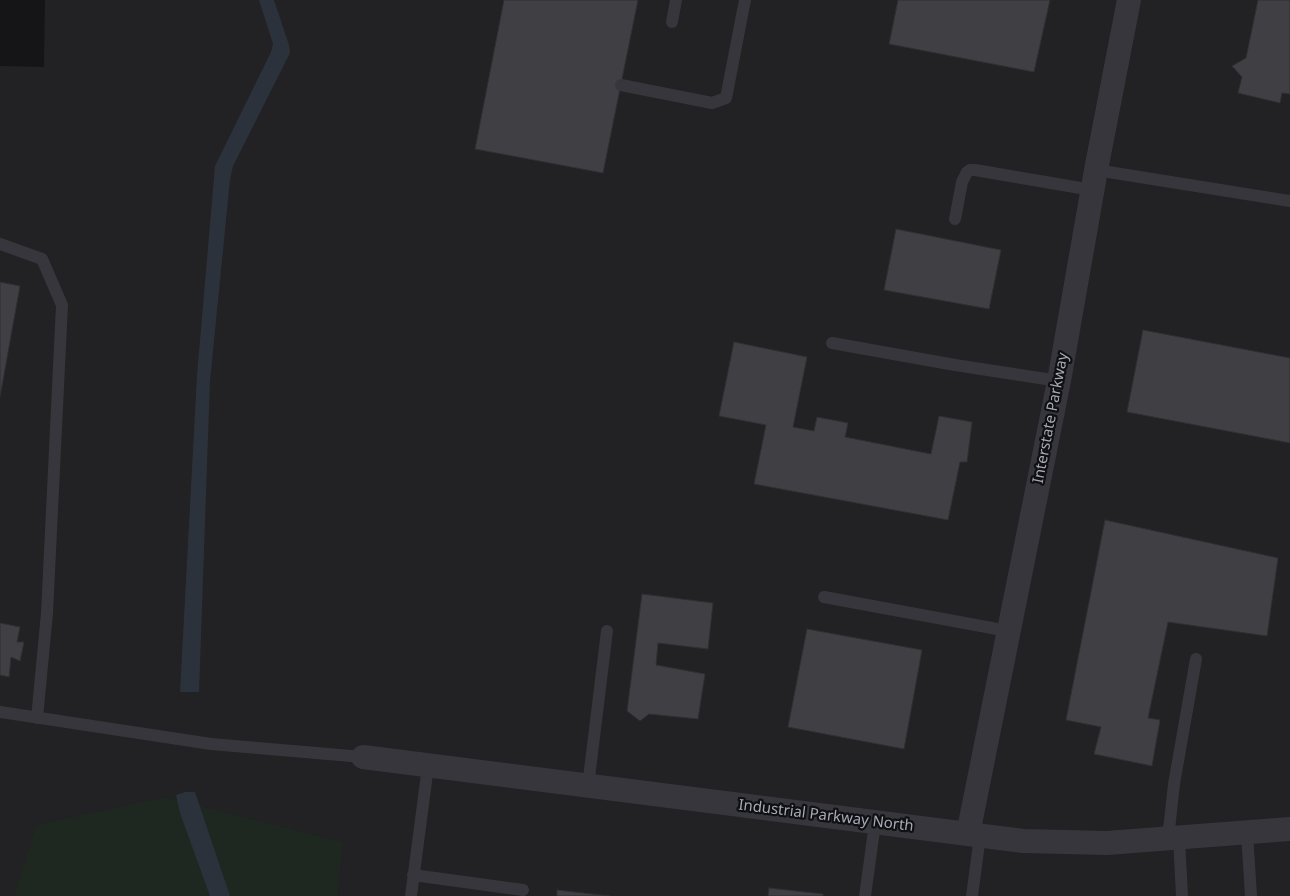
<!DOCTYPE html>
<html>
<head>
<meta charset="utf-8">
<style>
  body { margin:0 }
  canvas { display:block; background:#151517 }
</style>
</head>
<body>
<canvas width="1290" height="896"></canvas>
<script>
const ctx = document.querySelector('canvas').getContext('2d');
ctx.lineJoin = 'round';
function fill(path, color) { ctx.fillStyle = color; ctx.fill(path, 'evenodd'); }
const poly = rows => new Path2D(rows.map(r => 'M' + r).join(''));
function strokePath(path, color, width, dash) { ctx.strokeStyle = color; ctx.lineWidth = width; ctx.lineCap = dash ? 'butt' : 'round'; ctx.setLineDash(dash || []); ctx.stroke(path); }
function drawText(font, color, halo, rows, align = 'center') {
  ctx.font = font + ' "Noto Sans",sans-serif'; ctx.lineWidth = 4.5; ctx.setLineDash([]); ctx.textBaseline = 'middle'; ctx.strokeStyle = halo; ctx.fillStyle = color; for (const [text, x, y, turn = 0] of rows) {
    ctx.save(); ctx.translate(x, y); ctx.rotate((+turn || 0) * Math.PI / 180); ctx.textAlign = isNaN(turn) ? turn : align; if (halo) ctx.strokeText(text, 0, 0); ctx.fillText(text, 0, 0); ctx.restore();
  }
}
fill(poly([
  [45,0,1290,0,1290,896,0,896,0,66,44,67]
]), '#222124');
fill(poly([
  [165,797,343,842,337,896,14,896,36,825]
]), '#1f2721');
fill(poly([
  [259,0,274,0,289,45,290,53,233,166,230,180,210,381,199,692,180,692,197,375,215,166,271,52,273,44],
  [185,792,195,792,230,896,210,896,180,813,176,795]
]), '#2c323b');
const building = poly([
  [504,0,638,0,603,173,475,149,504,0],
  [898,0,1050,0,1034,72,889,44,898,0],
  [1258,0,1290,0,1290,94,1282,93,1280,103,1238,93,1242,77,1232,66,1246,58,1258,0],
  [896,229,1001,250,989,309,884,290,896,229],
  [0,282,20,286,0,397,0,282],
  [1143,330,1290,358,1290,443,1127,412,1143,330],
  [734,342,807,357,793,427,814,431,817,417,848,423,845,437,931,454,939,416,972,422,967,462,960,462,948,520,754,484,766,425,719,416,734,342],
  [1105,520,1278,558,1267,636,1168,622,1148,718,1160,720,1152,766,1094,754,1101,727,1066,720,1105,520],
  [642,594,713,603,708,649,658,643,656,665,705,674,698,719,649,714,640,721,627,711,642,594],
  [0,623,20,627,17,642,24,642,20,661,11,657,9,677,0,675,0,623],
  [807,629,922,650,904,749,788,727,807,629],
  [769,888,823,894,823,896,768,896,769,888],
  [557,890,610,896,557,896,557,890]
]);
fill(building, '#403f44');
strokePath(building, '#302f33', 1);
strokePath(poly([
  [672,22,676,0],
  [621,85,712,103,726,98,745,0],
  [1096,170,1290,201],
  [955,219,962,182,967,172,970,170,975,170,1092,190],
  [0,244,42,259,62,305,47,613,37,718],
  [832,343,955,365,1059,381],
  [824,597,1008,631],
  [0,712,211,744,363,757],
  [588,786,607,631],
  [1247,833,1251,896],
  [1179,838,1182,896],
  [1168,839,1174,784,1196,659],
  [413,875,523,890],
  [411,896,428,766],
  [865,896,875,823],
  [972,896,980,836]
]), '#36363c', 12);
strokePath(poly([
  [363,757,1023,841,1107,843,1290,829],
  [968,834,1059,381,1096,170,1129,0]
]), '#36363c', 24);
drawText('15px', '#a7aab7', '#101012', [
  ["Interstate Parkway",1051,418,-79],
  ["Industrial Parkway North",826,816,7]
]);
</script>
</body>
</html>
